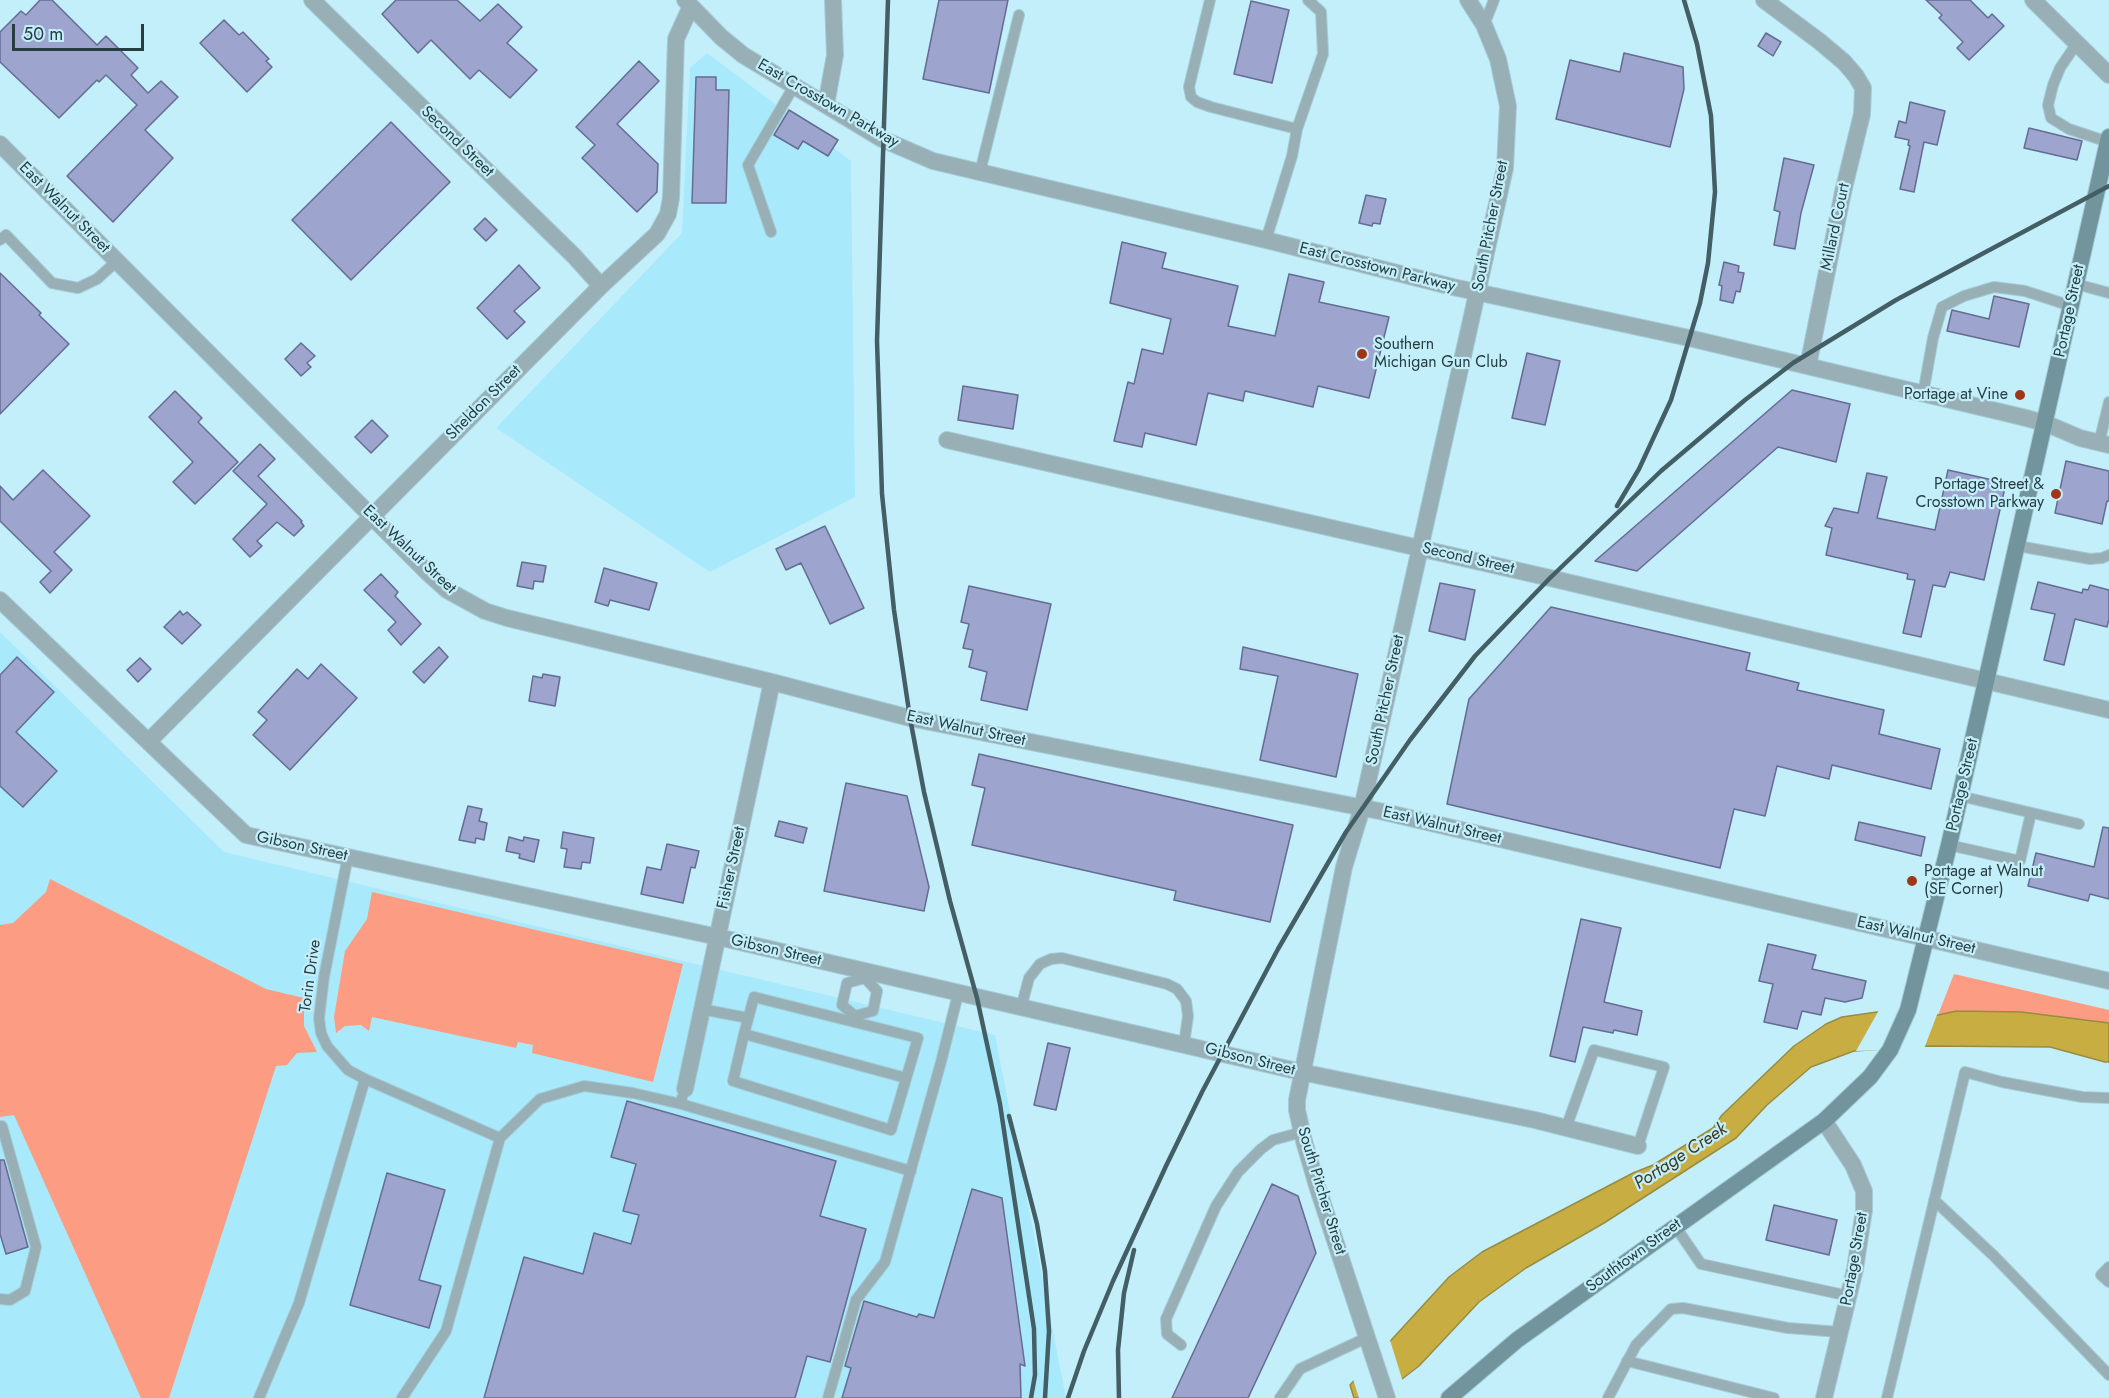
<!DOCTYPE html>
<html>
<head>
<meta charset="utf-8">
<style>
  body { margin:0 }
  #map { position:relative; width:2109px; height:1398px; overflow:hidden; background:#c3effb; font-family:Jost,sans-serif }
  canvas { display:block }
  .scale { position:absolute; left:12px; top:24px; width:132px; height:27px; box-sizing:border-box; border:3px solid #263d42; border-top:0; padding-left:8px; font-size:18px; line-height:21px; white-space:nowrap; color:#263d42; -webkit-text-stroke:4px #c3effb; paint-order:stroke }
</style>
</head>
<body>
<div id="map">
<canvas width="2109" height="1398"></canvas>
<div class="scale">50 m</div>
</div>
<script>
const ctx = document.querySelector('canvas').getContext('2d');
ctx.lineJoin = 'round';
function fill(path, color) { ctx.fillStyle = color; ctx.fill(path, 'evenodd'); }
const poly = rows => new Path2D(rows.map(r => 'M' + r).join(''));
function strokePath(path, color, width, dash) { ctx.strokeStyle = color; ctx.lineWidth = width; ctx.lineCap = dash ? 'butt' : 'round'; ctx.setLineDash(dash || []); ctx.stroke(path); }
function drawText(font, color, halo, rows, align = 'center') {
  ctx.font = font + ' Jost,sans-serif'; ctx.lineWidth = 4.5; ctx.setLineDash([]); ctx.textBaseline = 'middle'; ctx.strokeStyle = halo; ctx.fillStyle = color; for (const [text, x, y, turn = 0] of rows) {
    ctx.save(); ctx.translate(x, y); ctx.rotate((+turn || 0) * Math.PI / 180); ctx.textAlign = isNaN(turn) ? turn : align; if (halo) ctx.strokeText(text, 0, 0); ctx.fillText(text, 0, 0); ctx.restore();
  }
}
fill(poly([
  [707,53,851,161,855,497,710,572,496,428,682,233,690,68],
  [0,632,224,852,995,1035,1066,1398,0,1398]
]), '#a8eafb');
fill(poly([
  [50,879,266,989,304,998,304,1026,317,1052,297,1053,287,1065,276,1066,169,1398,141,1398,14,1115,0,1117,0,925,13,923,46,892],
  [372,892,683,964,653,1082,532,1053,533,1045,518,1042,516,1048,372,1017,369,1031,361,1025,345,1026,336,1033,334,1017,345,951,367,919],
  [1954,974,2109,1010,2109,1023,2021,1012,1957,1011,1938,1015]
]), '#fc9c82');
const water = poly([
  [1957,1011,2021,1012,2109,1023,2109,1062,2105,1062,2050,1047,1927,1046,1854,1051,1811,1067,1767,1105,1736,1138,1604,1223,1526,1268,1479,1302,1419,1366,1402,1379,1385,1398,1354,1398,1350,1385,1449,1277,1482,1252,1633,1173,1653,1165,1713,1128,1722,1115,1794,1046,1826,1024,1842,1017,1877,1012,1938,1015,1957,1011]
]);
fill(water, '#c8ae42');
strokePath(water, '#978c42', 1.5);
fill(poly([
  [1879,1010,1900,1010,1938,1012,1924,1049,1856,1051],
  [1390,1340,1403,1382,1388,1398,1359,1398,1353,1379]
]), '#c3effb');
const building = poly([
  [40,0,52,0,97,45,106,36,138,68,131,75,148,93,161,81,178,97,145,130,173,158,113,222,67,176,137,105,106,75,99,82,97,80,59,118,0,62,0,32,21,11,26,15,40,0],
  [396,0,457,0,480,21,498,4,522,27,507,43,537,70,510,98,479,70,470,79,431,40,418,53,382,14,396,0],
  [939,0,1008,0,989,93,923,79,939,0],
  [1926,0,1970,0,1988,18,1992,14,2004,26,1969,60,1957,48,1963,42,1939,18,1942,15,1926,0],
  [1251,1,1289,10,1272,83,1234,74,1251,1],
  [224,20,239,35,243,32,269,59,266,61,272,67,247,92,200,43,224,20],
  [1766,33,1781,42,1773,56,1758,46,1766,33],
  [1624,53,1683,67,1684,89,1670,147,1556,119,1570,60,1620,72,1624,53],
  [639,61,659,81,617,124,658,164,657,192,637,212,582,158,595,145,576,127,639,61],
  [696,77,716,77,716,90,729,90,726,203,692,203,696,77],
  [1910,102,1945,111,1937,145,1924,142,1914,192,1900,189,1910,146,1908,145,1909,140,1895,137,1899,121,1906,123,1910,102],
  [789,110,838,140,828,156,803,141,798,149,774,135,789,110],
  [391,122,450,182,351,280,292,220,391,122],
  [2029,128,2082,141,2077,160,2024,148,2029,128],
  [1784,158,1814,165,1801,213,1795,249,1774,245,1780,212,1774,210,1784,158],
  [1366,195,1386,199,1380,224,1373,223,1372,226,1359,223,1366,195],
  [485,218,497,230,486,241,474,229,485,218],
  [1122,242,1166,253,1162,268,1238,286,1228,326,1275,336,1289,274,1324,282,1319,302,1389,317,1369,398,1318,386,1313,407,1245,391,1243,401,1208,393,1196,445,1145,433,1142,447,1114,441,1128,382,1134,384,1142,349,1163,354,1171,319,1110,303,1122,242],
  [1724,262,1739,266,1738,272,1744,273,1740,292,1736,291,1733,303,1720,300,1722,286,1719,285,1724,262],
  [519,265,540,288,514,311,525,322,507,339,477,308,519,265],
  [0,273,41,313,39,315,69,344,0,414,0,273],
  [1994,296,2029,304,2019,347,1947,331,1952,310,1989,319,1994,296],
  [301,343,315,356,307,363,311,367,301,376,285,359,301,343],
  [1527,353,1560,361,1545,425,1512,418,1527,353],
  [963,386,1018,395,1013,429,958,420,963,386],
  [1792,390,1850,404,1836,462,1778,447,1637,571,1595,561,1792,390],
  [175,391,202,418,198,422,238,462,195,504,173,482,193,462,149,417,175,391],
  [372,420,388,436,371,453,355,437,372,420],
  [260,444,275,459,258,476,302,521,301,522,304,526,294,536,277,522,257,541,262,546,250,557,233,539,267,504,233,471,260,444],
  [2066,461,2109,471,2109,501,2107,501,2102,524,2055,513,2066,461],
  [43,470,90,516,54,552,72,570,50,593,40,582,51,571,0,521,0,486,13,500,43,470],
  [1948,470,2006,483,1984,580,1950,572,1945,587,1933,585,1921,637,1903,633,1915,580,1907,579,1908,574,1826,555,1832,528,1825,526,1834,508,1858,513,1867,473,1887,477,1877,518,1935,530,1948,470],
  [825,526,864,608,830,624,801,563,786,570,776,549,825,526],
  [522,562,546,566,543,582,534,581,533,589,517,586,522,562],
  [604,568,657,583,649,610,610,600,608,606,595,602,604,568],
  [381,574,398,592,395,596,421,624,401,645,388,630,396,622,364,590,381,574],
  [2038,582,2082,593,2083,589,2088,590,2090,585,2109,590,2109,619,2107,627,2075,619,2064,665,2044,660,2055,614,2031,609,2038,582],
  [1440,583,1475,590,1465,640,1429,631,1440,583],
  [969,586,1051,604,1027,710,981,700,987,672,969,667,973,650,963,648,969,624,961,622,969,586],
  [1551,607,1750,653,1746,670,1799,683,1797,690,1884,710,1879,734,1940,749,1931,789,1832,765,1829,779,1777,766,1765,816,1734,809,1720,868,1447,804,1469,699,1551,607],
  [180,611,183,615,187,612,201,625,182,644,164,627,180,611],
  [439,647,448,657,424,683,413,672,439,647],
  [1243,647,1358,674,1336,777,1260,760,1278,676,1240,669,1243,647],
  [17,657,54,692,16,732,57,771,23,807,0,786,0,675,17,657],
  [140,658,151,669,138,682,127,670,140,658],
  [321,664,357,698,290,770,253,735,267,720,258,712,297,669,308,679,321,664],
  [543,674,560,677,555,706,529,701,533,676,542,678,543,674],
  [979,754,1293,825,1270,922,1174,900,1176,891,972,845,985,788,972,785,979,754],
  [846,783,907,796,929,887,924,911,824,891,846,783],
  [468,806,482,809,479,821,487,823,484,840,476,838,475,843,459,840,468,806],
  [779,821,807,828,803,843,775,836,779,821],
  [1859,822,1925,837,1921,856,1855,840,1859,822],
  [2103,827,2109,828,2109,899,2090,894,2088,901,2028,886,2036,853,2094,867,2103,827],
  [563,832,594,838,590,863,582,862,581,869,564,867,567,849,561,848,563,832],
  [509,837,523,841,524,837,539,840,534,862,519,858,520,854,506,851,509,837],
  [667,844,699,851,695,868,691,867,683,903,641,894,647,867,661,870,667,844],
  [1581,919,1621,928,1604,1002,1642,1011,1637,1035,1614,1030,1613,1033,1583,1027,1575,1062,1550,1056,1581,919],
  [1768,944,1816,955,1812,969,1866,981,1862,998,1845,1002,1825,998,1821,1015,1802,1011,1797,1029,1764,1022,1773,984,1759,981,1768,944],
  [1048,1043,1070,1048,1056,1110,1034,1105,1048,1043],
  [627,1101,836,1161,820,1216,866,1229,830,1362,807,1356,795,1398,484,1398,524,1257,583,1274,594,1233,631,1244,639,1215,623,1211,636,1164,611,1157,627,1101],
  [0,1160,4,1160,28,1247,6,1254,0,1234,0,1160],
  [387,1173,445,1190,419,1280,441,1286,429,1328,350,1305,387,1173],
  [1272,1184,1298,1196,1316,1253,1248,1398,1172,1398,1272,1184],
  [972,1189,1002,1198,1025,1366,1020,1364,1021,1398,842,1398,851,1368,845,1366,864,1301,917,1317,919,1314,934,1318,972,1189],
  [1774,1205,1837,1220,1829,1255,1766,1240,1774,1205]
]);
fill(building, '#9da5ce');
strokePath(building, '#656c92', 1.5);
const service = poly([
  [1210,0,1189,87,1191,97,1197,102,1211,107,1297,129],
  [1484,25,1494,0],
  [2077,43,2060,68,2053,85,2048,105,2051,118,2069,129,2108,142],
  [980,172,1019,15],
  [771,232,748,165,794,86],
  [0,240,6,235,52,283,78,288,97,279,117,261],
  [1266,240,1292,156,1297,129,1323,54,1321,12,1308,0],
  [2076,284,2109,293],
  [1923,394,1933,338,1942,307,1964,296,1994,287,2025,291,2071,306],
  [2099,443,2109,402],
  [2018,546,2090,559,2102,558,2109,555],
  [1960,796,2079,824],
  [1949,845,2020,861,2031,813],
  [348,856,324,977,319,1018,321,1033,327,1046,348,1070,365,1079,500,1138],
  [1021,1008,1029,978,1040,964,1051,959,1062,958,1167,984,1177,989,1186,1001,1188,1016,1184,1044],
  [701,1009,748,1018],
  [855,1016,842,1005,847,983,865,978],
  [855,1016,873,1011,877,991,865,978],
  [744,1034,754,997,918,1038,891,1130,733,1081,744,1034,906,1078],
  [682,1098,681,1104,911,1171],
  [1566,1128,1594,1050,1664,1067,1638,1146],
  [1934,1200,1994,1256,2109,1375],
  [1675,1226,1701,1264,1849,1296],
  [2109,1267,2101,1275,2109,1282],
  [0,1299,10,1300,25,1291,36,1247,2,1126],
  [1181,1345,1167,1334,1166,1319,1216,1206,1238,1172,1261,1149,1273,1140,1302,1132],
  [1627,1361,1774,1398],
  [259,1398,299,1303,365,1079],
  [402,1398,446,1331,500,1138,540,1099,584,1086,633,1093,681,1104],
  [828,1398,856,1300,885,1262,941,1062,958,994],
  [1280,1398,1300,1369,1366,1338],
  [1608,1398,1636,1345,1671,1309,1683,1308,1788,1328,1840,1332],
  [1887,1398,1965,1072,2002,1082,2082,1097,2109,1098]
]);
const minor = poly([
  [312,0,574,256,601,286],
  [685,0,721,37,743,55,882,139,933,161,1266,240,1453,287,1689,338,2022,417,2045,423,2080,438,2109,445],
  [1764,0,1819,41,1844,62,1856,76,1863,88,1862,114,1843,192,1808,366],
  [826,105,835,55,833,0],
  [0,144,427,572,447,590,485,611,507,618,772,682,910,718,1384,812,2109,981],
  [947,440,1550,578,2109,710],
  [0,600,246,835,718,937,1301,1072,1535,1120,1638,1146],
  [149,741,601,286,657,234,668,214,671,198,676,39,691,6],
  [685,1089,772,682],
  [1387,1398,1318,1189,1304,1141,1297,1110,1297,1100,1344,867,1362,808,1505,168,1508,106,1498,59,1484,25,1468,0]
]);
const tertiary = poly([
  [2033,0,2109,75],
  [1824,1121,1853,1165,1864,1191,1864,1210,1855,1269,1824,1398]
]);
const secondary = poly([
  [1449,1398,1517,1340,1824,1121,1870,1077,1890,1050,1908,1010,1949,845,2109,137]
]);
strokePath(service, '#a4cbd6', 12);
strokePath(minor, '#a4cbd6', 18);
strokePath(tertiary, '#a4cbd6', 18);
strokePath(secondary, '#a4cbd6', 18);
strokePath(service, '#98afb5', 10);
strokePath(minor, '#98afb5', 16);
strokePath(tertiary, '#98afb5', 16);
strokePath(secondary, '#71949d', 16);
strokePath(poly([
  [888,0,877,341,882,494,894,610,910,718,924,792,950,901,977,998,1000,1104,1034,1329,1035,1375,1031,1398],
  [1617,506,1639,469,1671,400,1700,303,1708,263,1715,192,1711,116,1697,44,1684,0],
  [1009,1116,1037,1224,1045,1271,1049,1331,1045,1398],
  [1068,1398,1084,1351,1113,1281,1166,1166,1202,1092,1278,949,1346,832,1410,740,1475,656,1550,578,1661,471,1745,400,1793,363,1896,300,2109,186],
  [1119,1398,1118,1350,1124,1293,1134,1250]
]), '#435e65', 4.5);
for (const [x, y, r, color] of [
  [1362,354,6,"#9e3618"],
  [2020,395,6,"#9e3618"],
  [2056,494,6,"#9e3618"],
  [1912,881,6,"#9e3618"]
]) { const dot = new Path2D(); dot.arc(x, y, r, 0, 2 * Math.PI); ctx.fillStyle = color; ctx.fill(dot); strokePath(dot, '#c3effb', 2); }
drawText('16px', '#263d42', '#c3effb', [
  ["East Crosstown Parkway",828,104,30],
  ["Second Street",457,142,44],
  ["East Walnut Street",64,208,45],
  ["South Pitcher Street",1491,226,-79],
  ["Millard Court",1836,227,-78],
  ["East Crosstown Parkway",1377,268,14],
  ["Portage Street",2070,311,-78],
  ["Sheldon Street",484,403,-45],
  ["East Walnut Street",409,550,43],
  ["Second Street",1468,559,13],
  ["South Pitcher Street",1386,700,-78],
  ["East Walnut Street",966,729,12],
  ["Portage Street",1963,785,-77],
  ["East Walnut Street",1442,826,13],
  ["Gibson Street",302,847,12],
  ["Fisher Street",732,868,-78],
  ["East Walnut Street",1916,936,13],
  ["Gibson Street",776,951,13],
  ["Torin Drive",311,976,-82],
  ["Gibson Street",1250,1060,14],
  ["South Pitcher Street",1321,1191,73],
  ["Southtown Street",1634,1256,-36],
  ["Portage Street",1855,1259,-80]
]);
drawText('16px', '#263d42', '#c3effb', [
  ["Southern",1374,345],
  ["Michigan Gun Club",1374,363],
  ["Portage at Vine",2008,395,"right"],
  ["Portage Street &",2044,485,"right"],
  ["Crosstown Parkway",2044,503,"right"],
  ["Portage at Walnut",1924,872],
  ["(SE Corner)",1924,890]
], 'left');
drawText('italic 18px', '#403a23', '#c3effb', [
  ["Portage Creek",1681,1157,-33]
]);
</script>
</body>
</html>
